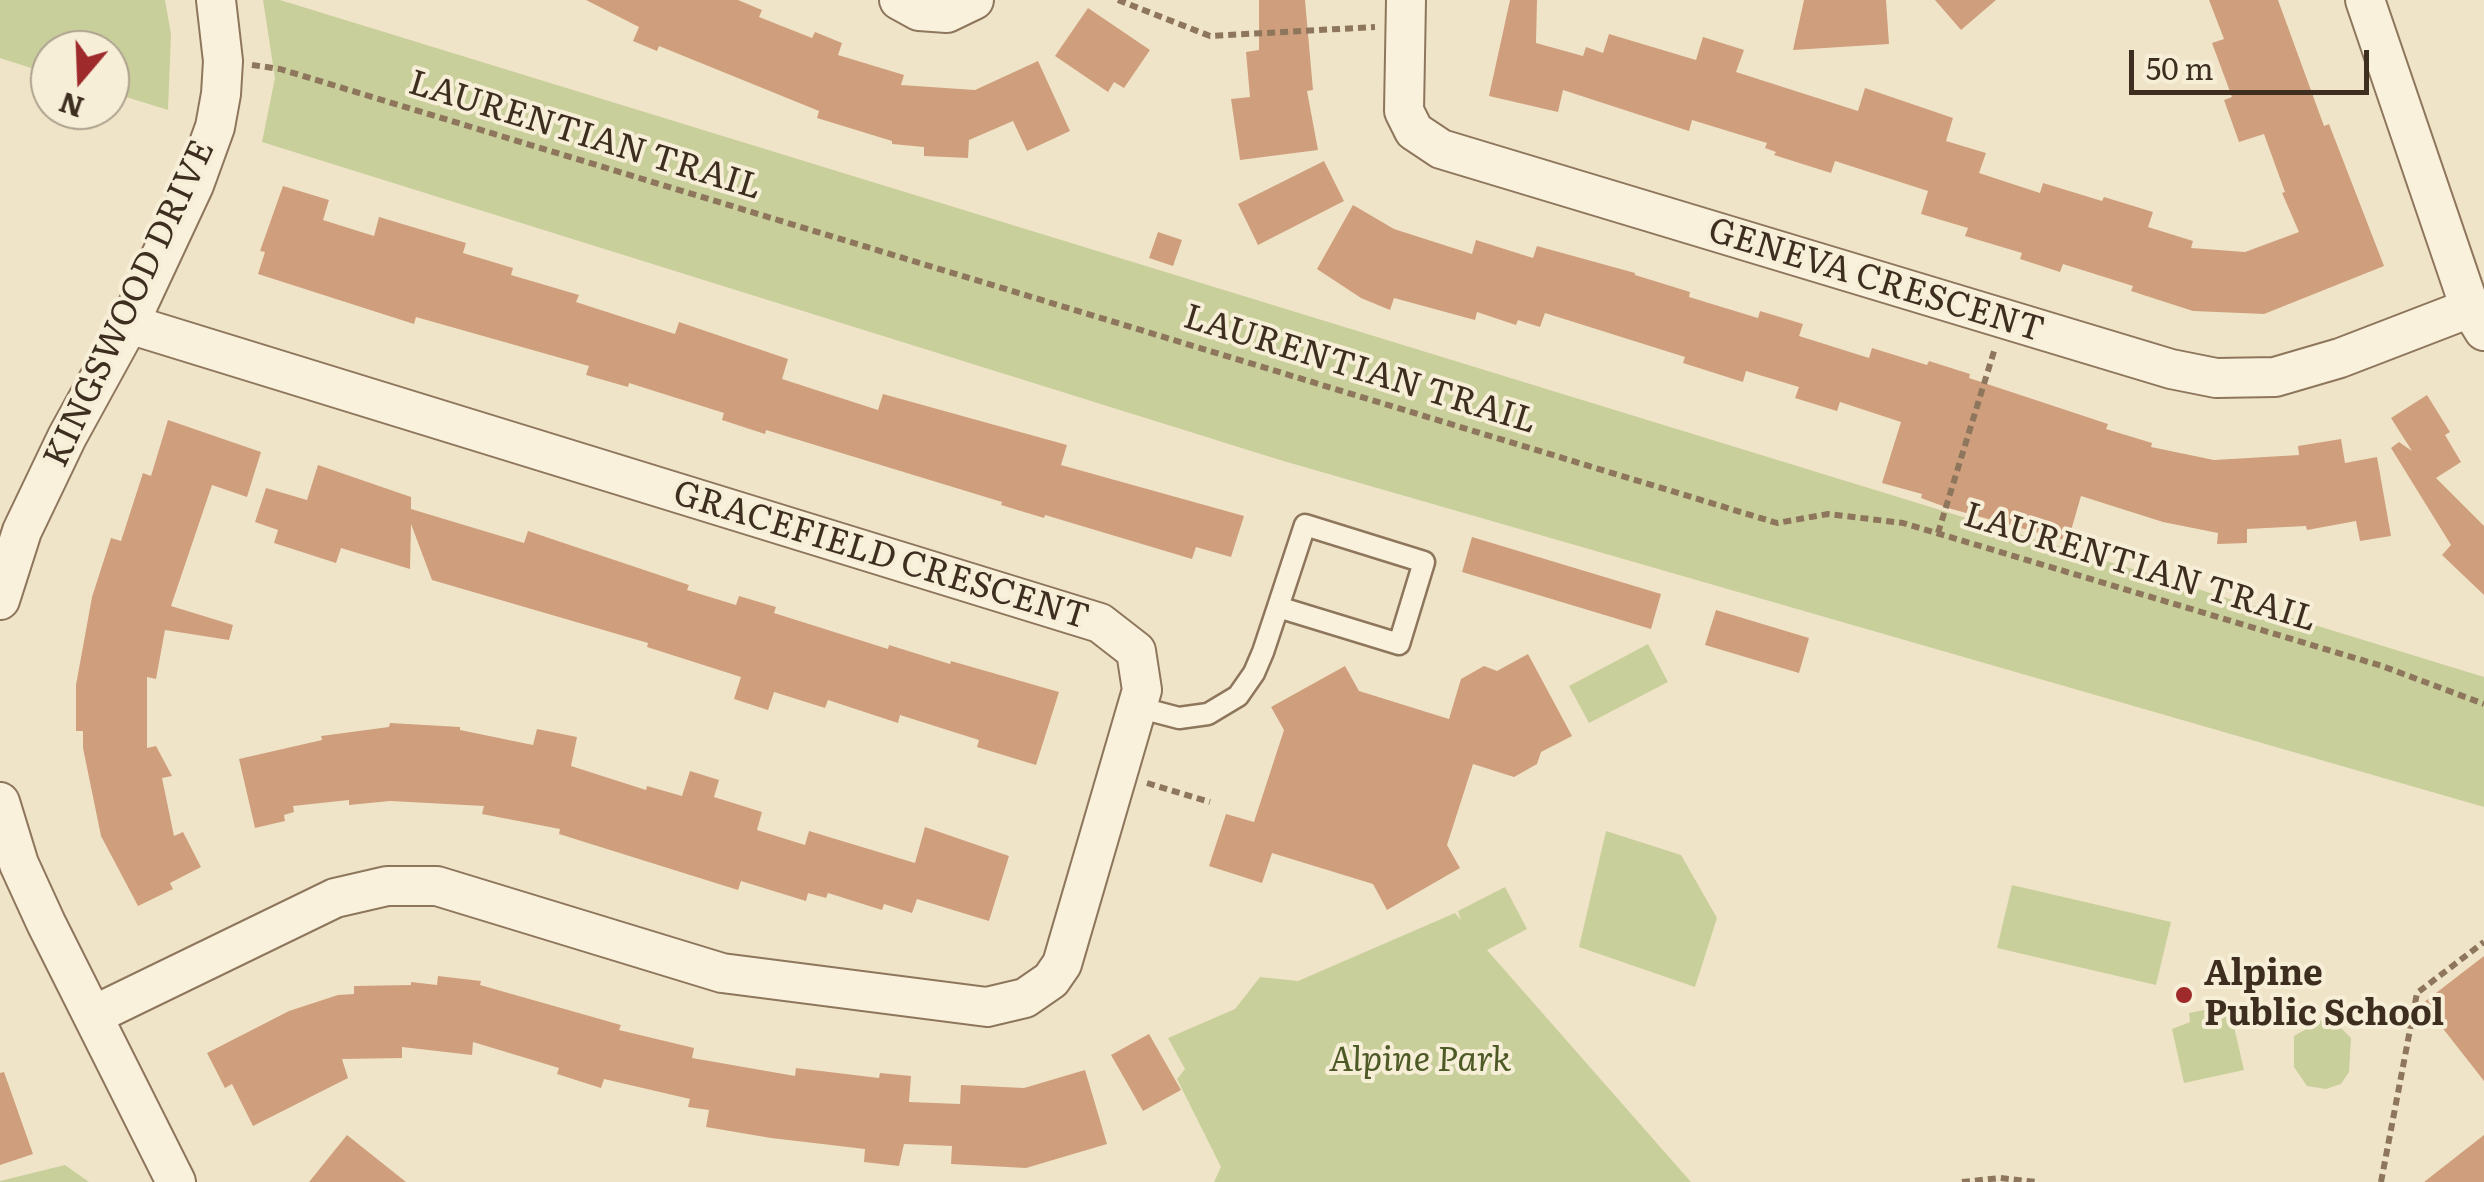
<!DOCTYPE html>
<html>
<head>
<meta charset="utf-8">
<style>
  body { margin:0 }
  #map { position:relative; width:2484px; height:1182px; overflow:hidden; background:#f0e4c8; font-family:Literata,serif }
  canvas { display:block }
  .north { position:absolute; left:30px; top:30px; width:100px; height:100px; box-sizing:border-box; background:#f7eed8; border:2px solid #ada18e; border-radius:50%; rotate:199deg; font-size:28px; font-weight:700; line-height:40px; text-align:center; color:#3d2e20 }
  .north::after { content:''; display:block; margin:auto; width:35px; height:45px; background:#9e2a2b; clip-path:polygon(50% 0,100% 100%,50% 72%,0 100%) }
  .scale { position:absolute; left:2129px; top:50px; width:240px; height:45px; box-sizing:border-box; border:5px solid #3d2e20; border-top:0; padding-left:12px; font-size:30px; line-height:35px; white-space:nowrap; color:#3d2e20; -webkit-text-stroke:8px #f7eed8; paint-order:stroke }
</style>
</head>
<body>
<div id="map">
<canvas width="2484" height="1182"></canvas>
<div class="north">N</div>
<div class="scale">50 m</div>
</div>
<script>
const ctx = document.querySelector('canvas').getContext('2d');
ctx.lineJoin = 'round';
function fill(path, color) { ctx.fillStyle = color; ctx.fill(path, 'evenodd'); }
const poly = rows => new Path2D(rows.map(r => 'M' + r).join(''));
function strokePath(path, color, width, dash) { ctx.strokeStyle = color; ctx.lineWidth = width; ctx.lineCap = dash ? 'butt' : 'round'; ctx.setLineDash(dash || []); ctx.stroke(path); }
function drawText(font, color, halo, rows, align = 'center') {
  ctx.font = font + ' Literata,serif'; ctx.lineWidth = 8; ctx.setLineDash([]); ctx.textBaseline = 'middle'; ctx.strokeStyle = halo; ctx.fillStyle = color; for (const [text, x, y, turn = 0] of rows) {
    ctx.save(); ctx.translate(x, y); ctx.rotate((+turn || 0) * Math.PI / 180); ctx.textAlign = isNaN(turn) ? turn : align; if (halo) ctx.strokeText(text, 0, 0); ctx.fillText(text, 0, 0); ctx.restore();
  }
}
fill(poly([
  [0,0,165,0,171,34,168,110,110,92,110,50,50,50,50,74,0,58],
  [263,0,280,0,2484,677,2484,807,1280,460,262,142,275,78],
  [1648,644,1668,682,1589,723,1569,686],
  [1606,831,1681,855,1717,918,1695,987,1579,947],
  [2012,885,2171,922,2156,985,1997,948],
  [1505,887,1527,929,1487,950,1691,1182,1214,1182,1221,1167,1177,1079,1185,1069,1168,1038,1235,1009,1260,977,1298,981,1455,913,1461,920,1458,911],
  [2229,1005,2244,1070,2184,1083,2172,1029,2190,1022,2189,1013],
  [2329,1016,2351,1038,2349,1072,2341,1084,2326,1089,2307,1086,2294,1067,2294,1036],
  [65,1165,89,1182,0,1182,0,1181]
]), '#c9cf9b');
fill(poly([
  [586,0,738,0,762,10,759,17,812,38,815,32,842,43,838,55,904,75,901,85,975,90,1038,61,1070,131,1027,151,1013,121,969,140,968,158,924,156,924,147,892,144,892,141,817,118,819,111,659,46,657,51,633,41,639,27],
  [1259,0,1305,0,1313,90,1307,91,1318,150,1240,160,1231,99,1250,97,1246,52,1259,50],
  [1510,0,1537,0,1536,43,1583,56,1586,47,1603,53,1609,34,1696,60,1703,37,1744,50,1736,72,1858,111,1865,88,1953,118,1946,141,1986,153,1979,173,2040,193,2043,183,2102,201,2104,197,2153,212,2148,227,2193,241,2191,248,2245,252,2299,232,2282,193,2285,192,2264,134,2239,142,2224,100,2232,97,2212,43,2224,39,2209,0,2278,0,2324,126,2329,124,2384,266,2264,314,2193,311,2131,291,2133,286,2063,264,2060,272,2020,259,2022,253,1965,236,1968,228,1921,214,1928,191,1835,161,1831,173,1774,155,1776,152,1765,148,1767,143,1692,120,1689,131,1563,90,1558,112,1489,96],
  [1804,0,1886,0,1889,44,1793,50],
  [1935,0,1996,0,1961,30],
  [1088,8,1150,50,1124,88,1114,82,1108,92,1055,56],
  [1324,161,1344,201,1258,245,1238,204],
  [283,186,329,200,323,220,374,236,379,217,466,243,463,253,513,268,511,275,579,295,576,302,675,334,679,322,788,359,782,379,878,410,883,394,1067,445,1061,465,1244,516,1231,557,1196,547,1192,559,1045,515,1044,518,1001,505,1002,502,766,430,765,434,722,420,724,413,629,383,628,387,586,375,589,366,416,317,414,324,258,274,265,252,260,251],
  [1353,205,1394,229,1472,254,1476,240,1533,258,1537,246,1635,273,1635,275,1690,292,1689,297,1758,318,1760,311,1803,324,1799,336,1869,358,1872,348,1927,365,1929,361,1970,374,1969,378,2108,424,2106,429,2152,443,2151,447,2214,460,2299,455,2298,446,2341,439,2345,463,2377,457,2391,536,2360,541,2356,521,2307,530,2306,526,2247,529,2247,543,2217,544,2218,533,2163,522,2081,496,2068,541,1948,508,1921,498,1922,494,1882,483,1901,422,1840,402,1837,411,1795,398,1799,387,1746,371,1743,382,1683,363,1685,357,1545,313,1540,327,1518,320,1516,325,1477,312,1475,320,1394,298,1390,310,1361,298,1317,269],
  [1158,232,1182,240,1173,266,1149,258],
  [2427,395,2450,432,2445,435,2461,462,2436,478,2484,526,2484,595,2442,555,2451,545,2391,448,2399,442,2412,451,2391,418],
  [168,420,261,452,247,497,212,485,171,606,233,625,229,640,165,630,156,679,147,677,147,748,156,746,172,776,162,778,174,836,183,832,201,867,170,883,173,889,138,906,101,836,83,748,83,731,76,731,76,685,92,597,111,538,121,541,143,473,151,476],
  [318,465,411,497,411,509,524,543,528,531,689,585,687,590,736,605,739,596,776,607,774,613,888,649,889,645,950,664,951,661,1059,692,1036,765,977,747,979,740,900,715,898,723,828,700,825,708,774,692,768,710,734,699,741,677,647,647,648,643,432,580,411,524,410,569,341,548,336,563,274,543,278,530,255,522,266,488,307,500],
  [1472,537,1661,594,1651,629,1462,572],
  [1716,610,1809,638,1799,673,1705,645],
  [1528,654,1572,736,1541,752,1537,764,1514,777,1473,764,1447,845,1460,868,1387,910,1373,884,1272,853,1262,883,1209,866,1226,814,1254,822,1284,730,1271,707,1345,666,1359,691,1449,719,1461,679,1484,666,1497,671],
  [390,723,460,727,460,730,533,745,537,729,577,737,571,766,646,790,647,786,682,796,690,771,719,780,714,797,762,812,757,830,805,845,809,831,915,863,925,827,1009,856,989,921,917,899,912,913,884,904,882,910,828,893,826,898,808,893,806,901,741,881,738,890,559,834,560,829,482,814,484,806,390,801,349,805,349,800,293,806,294,812,284,815,285,821,255,828,239,759,322,740,321,736,389,727],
  [2484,956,2484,1081,2423,1003],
  [438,976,481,981,480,985,621,1025,619,1030,694,1048,692,1058,795,1076,796,1068,879,1078,880,1073,911,1076,909,1102,960,1104,961,1085,1024,1088,1085,1070,1107,1144,1026,1168,951,1164,952,1146,904,1144,899,1166,864,1162,865,1149,771,1138,706,1127,709,1110,688,1107,690,1099,604,1079,601,1088,557,1074,559,1068,473,1042,472,1055,402,1047,402,1058,342,1059,348,1078,253,1126,232,1084,225,1088,207,1053,289,1011,338,995,354,994,354,986,411,985,411,982,437,985],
  [1149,1034,1181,1090,1143,1111,1111,1055],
  [4,1072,33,1154,0,1165,0,1073],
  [347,1135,406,1182,309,1182],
  [2484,1135,2484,1182,2424,1182]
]), '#cf9f7d');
const lane = poly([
  [1137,707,1179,718,1208,714,1238,696,1254,673,1263,652,1278,607,1305,525,1424,562,1399,644,1278,607]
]);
const street = poly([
  [899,0,919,11,947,13,974,0],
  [1406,0,1404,111,1414,131,1441,149,2171,369,2216,378,2275,377,2340,358,2470,308],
  [2365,0,2470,308,2484,331],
  [0,600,22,531,67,437,129,324,194,185,215,127,221,94,223,61,216,0],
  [0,802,19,864,46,923,176,1182],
  [94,1015,335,898,387,886,437,886,722,973,987,1007,1025,998,1051,980,1062,964,1142,690,1136,651,1100,623,129,324]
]);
strokePath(lane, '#8d765c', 25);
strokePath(street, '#8d765c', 42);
strokePath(poly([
  [1118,0,1210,36,1375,27],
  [252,65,280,69,1777,523,1828,514,1903,523,2382,666,2484,704],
  [1938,533,1995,348],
  [1147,783,1210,802],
  [1962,1182,2000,1178,2036,1182],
  [2381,1182,2417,993,2484,942]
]), '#8d765c', 6, [8, 5]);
strokePath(lane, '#faf1dc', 20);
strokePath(street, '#faf1dc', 38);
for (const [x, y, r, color] of [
  [2184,995,10,"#9e2a2b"]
]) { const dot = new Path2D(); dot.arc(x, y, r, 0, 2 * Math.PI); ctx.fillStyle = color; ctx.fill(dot); strokePath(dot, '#f7eed8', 4); }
drawText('35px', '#3d2e20', '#f7eed8', [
  ["LAURENTIAN TRAIL",585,136,17],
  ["GENEVA CRESCENT",1876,281,17],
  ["KINGSWOOD DRIVE",130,304,-65],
  ["LAURENTIAN TRAIL",1360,370,17],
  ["GRACEFIELD CRESCENT",881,556,17],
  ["LAURENTIAN TRAIL",2140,568,17]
]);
drawText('bold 35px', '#3d2e20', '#f7eed8', [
  ["Alpine",2204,975],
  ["Public School",2204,1015]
], 'left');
drawText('italic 35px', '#4d5a26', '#f7eed8', [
  ["Alpine Park",1420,1061]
]);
</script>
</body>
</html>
